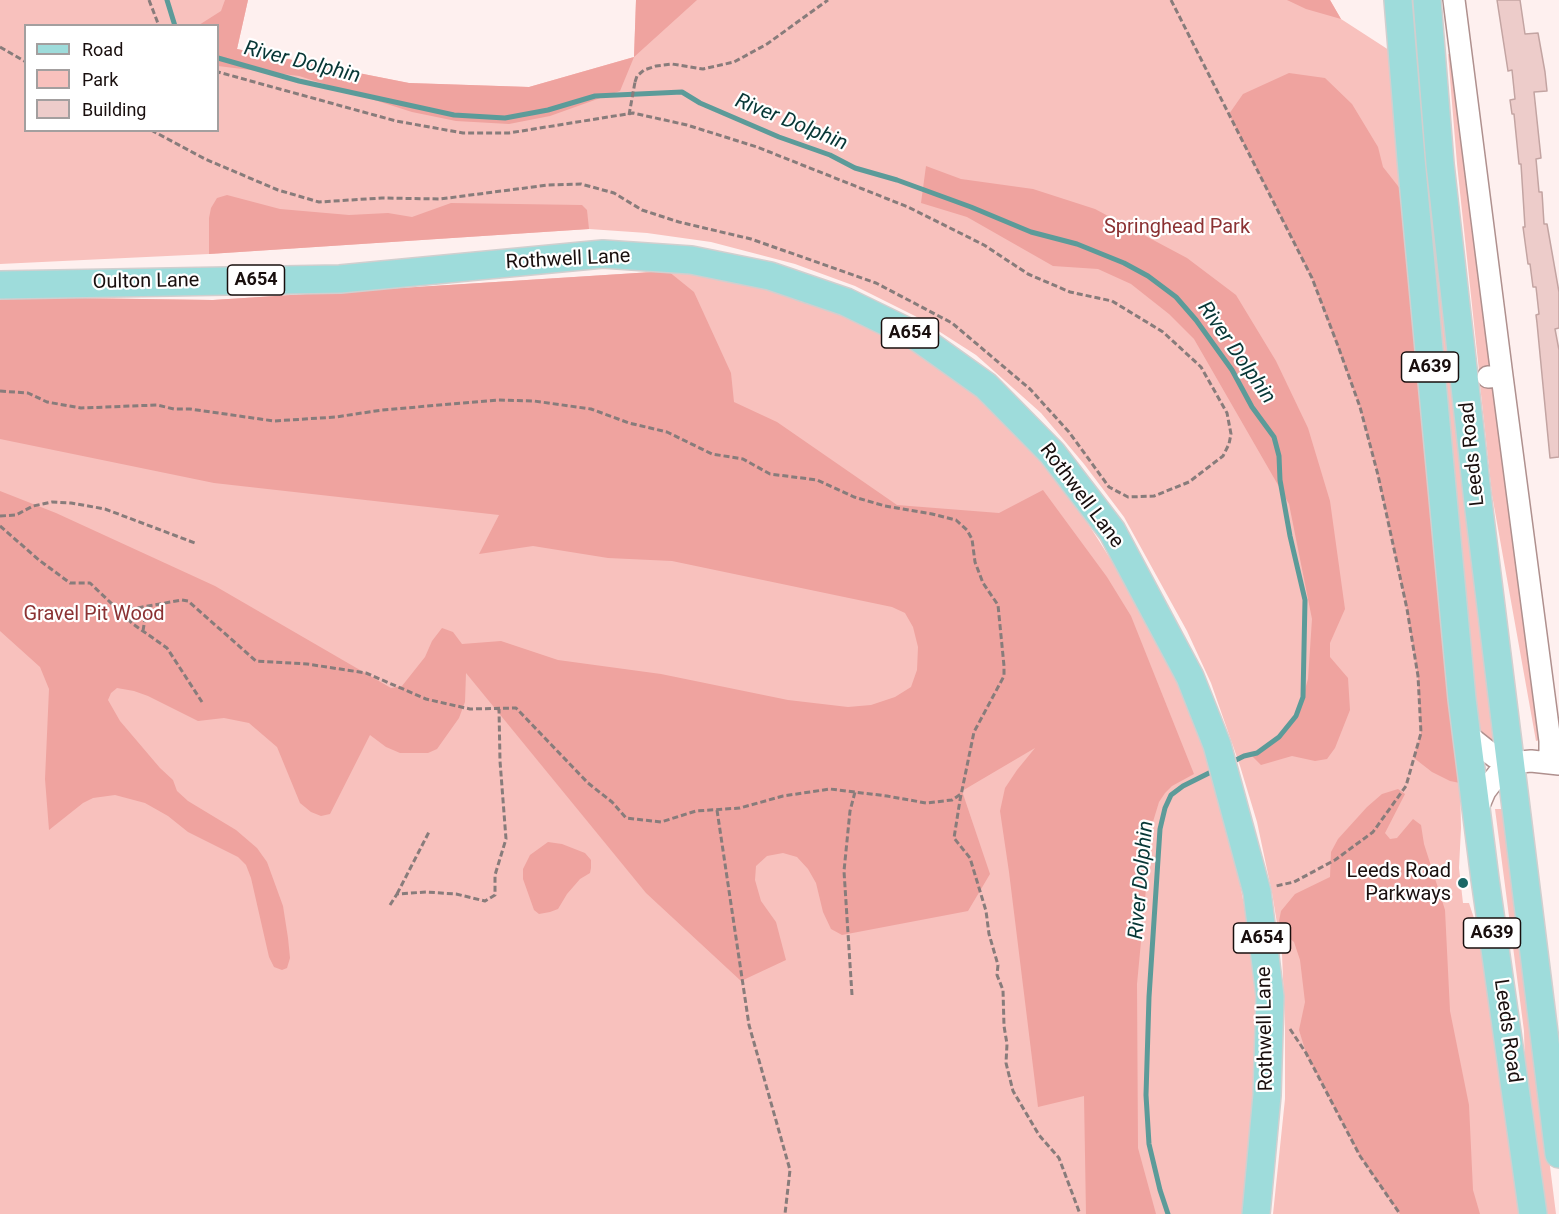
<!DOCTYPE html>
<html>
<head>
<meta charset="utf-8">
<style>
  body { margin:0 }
  #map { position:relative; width:1559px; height:1214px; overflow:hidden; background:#fef0ef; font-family:Roboto,sans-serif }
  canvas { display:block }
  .legend { position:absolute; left:24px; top:24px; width:195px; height:108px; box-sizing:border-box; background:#fff; border:2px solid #a39f9f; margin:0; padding:8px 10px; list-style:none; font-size:18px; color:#190f0e }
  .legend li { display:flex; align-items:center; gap:12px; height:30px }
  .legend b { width:30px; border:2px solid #a39f9f }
</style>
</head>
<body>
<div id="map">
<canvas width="1559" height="1214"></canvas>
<ul class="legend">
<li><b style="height:8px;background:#9edcdb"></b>Road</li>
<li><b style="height:16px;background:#f8c1bd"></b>Park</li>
<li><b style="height:16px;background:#edccca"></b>Building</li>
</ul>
</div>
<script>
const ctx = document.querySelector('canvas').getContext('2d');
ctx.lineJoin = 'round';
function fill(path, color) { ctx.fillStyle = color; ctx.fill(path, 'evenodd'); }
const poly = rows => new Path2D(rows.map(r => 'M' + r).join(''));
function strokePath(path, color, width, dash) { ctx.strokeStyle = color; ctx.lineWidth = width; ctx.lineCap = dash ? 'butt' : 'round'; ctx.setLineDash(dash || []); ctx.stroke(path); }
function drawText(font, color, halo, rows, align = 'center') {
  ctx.font = font + ' Roboto,sans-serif'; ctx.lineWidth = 4.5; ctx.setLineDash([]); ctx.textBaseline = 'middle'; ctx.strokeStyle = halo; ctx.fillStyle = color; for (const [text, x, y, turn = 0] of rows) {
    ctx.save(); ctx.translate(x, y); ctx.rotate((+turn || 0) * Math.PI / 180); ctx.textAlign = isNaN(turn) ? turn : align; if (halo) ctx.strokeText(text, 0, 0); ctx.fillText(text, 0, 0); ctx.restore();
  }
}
fill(poly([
  [0,0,248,0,237,49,409,83,529,87,634,57,636,0,1330,0,1341,19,1392,52,1460,783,1461,828,1459,868,1463,903,1469,903,1482,943,1523,1214,1273,1214,1285,1099,1285,1028,1282,954,1272,893,1257,822,1240,766,1211,683,1187,631,1124,517,1084,464,1041,413,976,355,915,316,855,286,795,264,711,242,647,233,589,229,209,254,0,264],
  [26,26,218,26,218,130,26,130],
  [1411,28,1417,28,1496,747,1476,728],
  [1448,54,1453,55,1495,359,1489,369,1479,371,1457,164],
  [668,271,743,282,804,300,850,319,920,354,983,400,1040,454,1068,492,1134,596,1166,652,1195,724,1218,789,1235,857,1248,926,1256,996,1257,1063,1243,1214,0,1214,0,297,213,300],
  [1480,385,1493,385,1542,739,1536,741,1492,495],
  [1495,809,1505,809,1556,1214,1542,1214,1526,1099,1524,1031]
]), '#f8c1bd');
fill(poly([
  [225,0,248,0,237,49,409,83,529,87,634,57,636,0,697,0,634,57,620,91,550,116,509,124,456,121,412,112,299,76,218,66,218,26,199,25,221,11],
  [1287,0,1330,0,1341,19,1306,9],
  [1289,73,1325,78,1352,104,1378,147,1383,167,1405,195,1460,783,1450,781,1432,772,1414,758,1421,733,1418,676,1407,609,1378,475,1360,407,1312,278,1229,114,1243,94],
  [926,166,961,179,1033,189,1095,209,1187,258,1236,295,1276,361,1308,428,1330,501,1345,609,1330,643,1330,657,1348,678,1350,710,1335,748,1327,759,1315,761,1292,756,1261,765,1251,755,1281,736,1298,714,1308,679,1312,619,1289,504,1194,339,1169,314,1131,284,1098,269,1053,266,967,217,921,203],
  [227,195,280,209,349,215,388,213,412,217,451,203,582,205,587,210,589,229,209,254,209,218,211,208,217,198],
  [668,271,694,292,731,373,734,402,777,422,897,505,999,513,1043,490,1107,577,1131,616,1194,774,1172,786,1165,793,1159,802,1152,825,1137,984,1138,1148,1156,1214,1086,1214,1084,1096,1038,1107,1009,872,1000,811,1005,788,1017,770,1035,748,962,791,990,874,968,911,842,935,831,929,823,912,816,883,808,869,797,857,783,853,767,856,756,866,755,880,761,901,776,922,786,960,741,981,646,893,466,673,465,702,459,718,437,749,428,753,400,753,386,747,370,735,330,814,321,816,311,812,300,803,277,747,249,723,224,718,198,721,148,696,134,691,117,688,111,693,108,700,120,721,160,768,173,780,177,791,188,801,236,830,257,848,267,862,283,906,288,938,290,958,287,968,282,970,274,967,269,957,251,878,246,865,238,857,188,832,168,816,145,803,115,795,93,798,83,803,49,830,45,779,49,689,40,667,0,631,0,491,56,513,215,586,391,688,402,686,425,657,432,641,442,628,453,632,462,644,501,641,558,660,661,674,788,700,848,707,871,705,895,697,911,687,917,670,918,647,913,627,905,613,892,607,672,561,608,558,533,546,479,554,499,515,214,483,0,439,0,297,213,300],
  [1398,789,1405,794,1385,833,1390,839,1397,838,1413,819,1421,825,1424,844,1445,910,1450,1011,1469,1105,1473,1190,1480,1214,1400,1214,1360,1156,1306,1053,1299,1030,1305,1002,1300,960,1294,942,1282,932,1279,921,1281,911,1295,894,1330,877,1331,852,1338,839,1367,807,1382,794],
  [548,842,562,844,585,853,591,860,591,868,590,873,580,879,567,894,558,909,550,912,539,914,534,910,523,879,523,869,530,855]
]), '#efa39f');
strokePath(poly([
  [167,0,175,26],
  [218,58,299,81,454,115,505,118,548,110,595,96,682,92,700,103,779,137,830,155,855,168,897,180,971,207,1031,232,1077,244,1124,263,1148,276,1176,297,1196,320,1232,370,1252,407,1274,437,1279,456,1280,480,1290,536,1305,600,1303,697,1296,716,1279,737,1257,753,1244,756,1230,763],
  [1168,1214,1160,1190,1149,1144,1146,1095,1149,997,1160,829,1165,808,1171,795,1183,786,1217,769]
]), '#5c9b99', 5);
const building = poly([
  [1497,0,1520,0,1525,34,1538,33,1545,72,1547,91,1534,92,1541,158,1536,159,1539,192,1542,192,1544,224,1547,224,1559,292,1559,328,1555,329,1559,350,1559,457,1550,458,1537,323,1536,315,1539,314,1536,287,1533,287,1530,264,1528,264,1523,227,1525,227,1521,164,1519,164,1514,114,1512,114,1510,100,1515,99,1512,70,1508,71,1497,0]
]);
fill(building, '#edccca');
strokePath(building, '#c3a4a2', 1.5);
const minor = poly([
  [1454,0,1502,376,1488,377],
  [1502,376,1550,741,1550,763],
  [1466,734,1495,757,1510,763],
  [1510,763,1531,761,1559,764],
  [1476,812,1485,791,1498,774,1510,763]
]);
const major = poly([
  [1398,0,1411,159,1462,699,1485,879,1533,1214],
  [1427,0,1440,164,1478,502,1559,1154],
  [0,285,340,279,603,254,691,260,770,276,846,302,916,336,986,386,1052,453,1112,531,1190,677,1217,745,1257,892,1270,997,1267,1095,1256,1214]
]);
strokePath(minor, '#af908e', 24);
strokePath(major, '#d1cfcf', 30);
strokePath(poly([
  [149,0,159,26],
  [1171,0,1312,278,1338,346,1360,407,1378,475,1407,609,1418,676,1421,733,1406,786,1373,832,1335,860,1294,882,1276,886],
  [0,47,26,62],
  [635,82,637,76,644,70,656,66,672,64,703,69,734,62,767,44,828,0],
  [151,130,205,159,278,190,319,202,382,198,440,199,548,185,581,184,614,193,642,210,679,222,751,239,876,283,952,323,1030,389,1069,432,1109,487,1128,497,1154,496,1189,482,1223,456,1229,444,1231,434,1227,413,1201,367,1163,332,1112,301,1070,292,1028,274,984,245,908,207,757,147,687,125,633,113,509,133,463,133,396,121,218,72],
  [0,391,28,393,47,402,81,408,157,405,174,409,190,409,274,421,336,417,382,410,498,400,534,401,591,409,629,423,667,432,712,454,743,459,770,474,817,480,854,497,885,506,932,514,956,520,967,530,972,539,975,562,983,583,998,605,1004,666,1004,676,974,732,960,800,954,838,970,858,986,911,989,934,998,965,997,975,1003,990,1004,1026,1007,1044,1006,1063,1013,1091,1039,1135,1059,1158,1080,1214],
  [0,516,16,515,33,506,52,502,71,503,105,509,195,543],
  [0,526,39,560,70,583,90,583,133,624,167,648,202,702],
  [120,611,182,600,188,601,256,661,307,664,366,673,426,699,470,709,516,708,588,783,612,802,626,818,661,822,696,811,740,808,783,796,830,789,887,796,926,803,952,800,961,794],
  [143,631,147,606],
  [717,810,749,1025,790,1170,785,1214],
  [397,894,430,830],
  [390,905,397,894,426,892,456,894,485,901,495,895,495,875,506,839,500,761,499,709],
  [852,995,844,871,850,811,855,792],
  [1290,1029,1306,1053,1360,1156,1400,1214]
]), '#887c7b', 3, [6, 3]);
strokePath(minor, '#fff', 21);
strokePath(major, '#9edcdb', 27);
strokePath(poly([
  [629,115,635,82]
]), '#887c7b', 3, [6, 3]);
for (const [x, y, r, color] of [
  [1463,883,6,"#1a6766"]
]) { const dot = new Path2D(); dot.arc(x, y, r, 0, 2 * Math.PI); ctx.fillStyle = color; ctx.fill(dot); strokePath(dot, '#fff', 2); }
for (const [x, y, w] of [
  [256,280,57],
  [910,333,57],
  [1430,367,57],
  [1492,933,57],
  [1262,938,57]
]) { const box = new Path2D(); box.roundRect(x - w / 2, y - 15, w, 30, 4.5); ctx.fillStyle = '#fff'; ctx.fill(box); strokePath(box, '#190f0e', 1.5); }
drawText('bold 18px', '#190f0e', null, [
  ["A654",256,280],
  ["A654",910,333],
  ["A639",1430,367],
  ["A639",1492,933],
  ["A654",1262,938]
]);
drawText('20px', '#8b3233', '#fff', [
  ["Springhead Park",1177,228],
  ["Gravel Pit Wood",94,615]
]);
drawText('20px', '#190f0e', '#fff', [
  ["Rothwell Lane",568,260,-3],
  ["Oulton Lane",146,282,-1],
  ["Leeds Road",1473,454,-96],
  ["Rothwell Lane",1081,496,53],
  ["Rothwell Lane",1266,1029,-91],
  ["Leeds Road",1507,1031,82]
]);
drawText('20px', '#190f0e', '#fff', [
  ["Leeds Road",1451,872],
  ["Parkways",1451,895]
], 'right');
drawText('italic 21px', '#073736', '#fff', [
  ["River Dolphin",302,63,14],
  ["River Dolphin",791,123,22],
  ["River Dolphin",1236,353,55],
  ["River Dolphin",1142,880,-85]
]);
</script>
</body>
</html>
